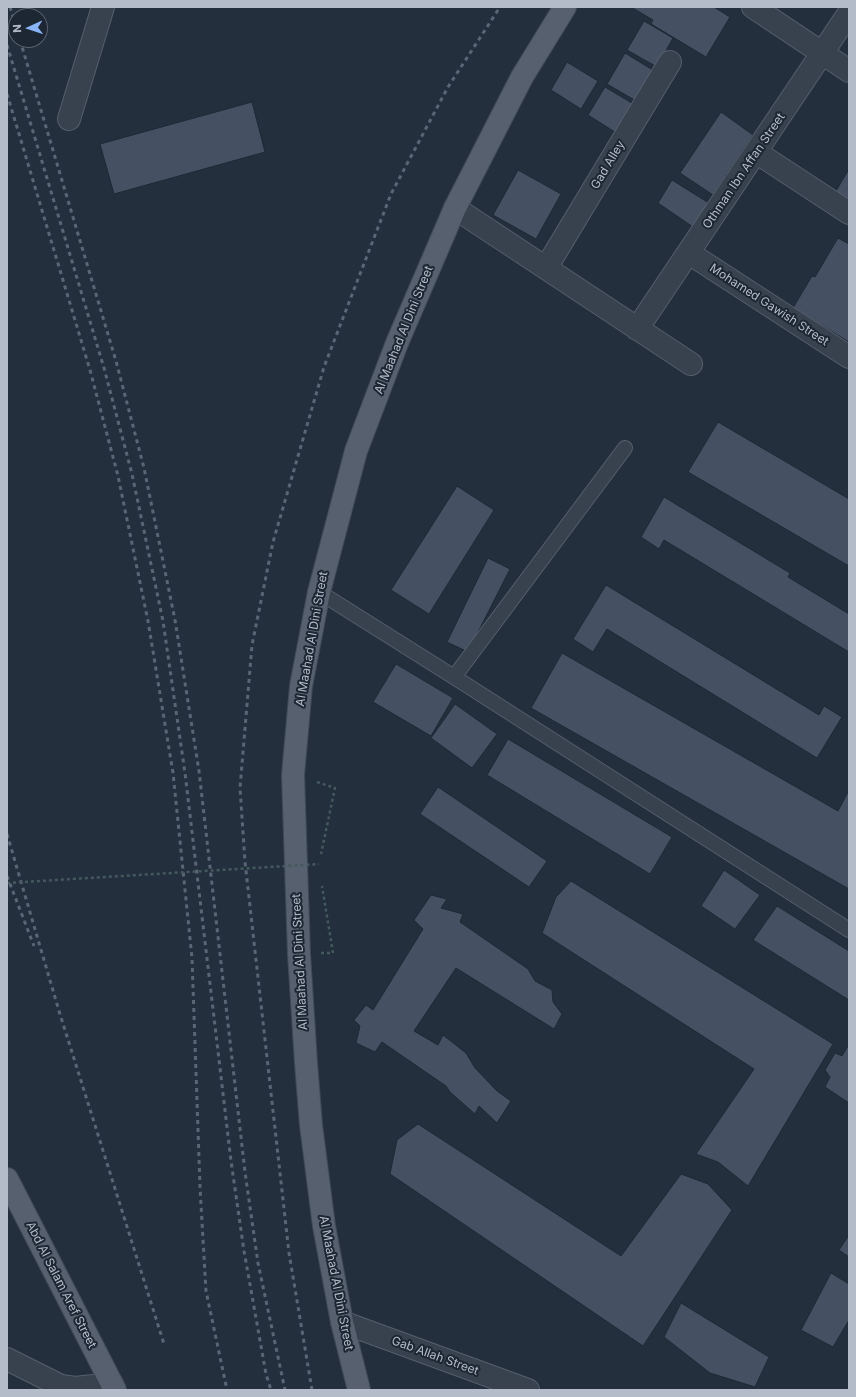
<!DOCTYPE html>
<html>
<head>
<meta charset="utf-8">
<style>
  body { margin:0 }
  #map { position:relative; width:856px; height:1397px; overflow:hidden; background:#242f3e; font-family:Inter,sans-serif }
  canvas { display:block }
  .frame { position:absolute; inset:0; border:8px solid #b4bcc9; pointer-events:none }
  .north { position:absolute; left:8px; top:8px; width:40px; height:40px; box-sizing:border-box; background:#1d2633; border:1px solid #59626f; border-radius:50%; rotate:267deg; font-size:11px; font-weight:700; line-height:16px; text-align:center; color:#b4bcc9 }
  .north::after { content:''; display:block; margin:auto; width:14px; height:18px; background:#8ab4f8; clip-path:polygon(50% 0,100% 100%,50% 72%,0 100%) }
</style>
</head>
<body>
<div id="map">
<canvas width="856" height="1397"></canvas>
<div class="frame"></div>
<div class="north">N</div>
</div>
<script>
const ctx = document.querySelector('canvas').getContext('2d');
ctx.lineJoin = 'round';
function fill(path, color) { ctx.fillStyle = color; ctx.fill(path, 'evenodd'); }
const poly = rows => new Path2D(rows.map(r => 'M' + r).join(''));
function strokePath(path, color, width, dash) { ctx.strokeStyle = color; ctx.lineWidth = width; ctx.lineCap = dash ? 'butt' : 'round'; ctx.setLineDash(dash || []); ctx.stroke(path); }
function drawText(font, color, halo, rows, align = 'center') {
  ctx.font = font + ' Inter,sans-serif'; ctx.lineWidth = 4; ctx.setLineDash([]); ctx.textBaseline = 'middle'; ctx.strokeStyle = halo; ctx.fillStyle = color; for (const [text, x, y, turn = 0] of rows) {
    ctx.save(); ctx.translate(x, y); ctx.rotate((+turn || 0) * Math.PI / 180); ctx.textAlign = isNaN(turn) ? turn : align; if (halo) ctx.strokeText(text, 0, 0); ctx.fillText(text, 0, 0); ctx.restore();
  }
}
const building = poly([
  [631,7,714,7,730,17,706,57,651,24,653,20,631,7],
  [644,21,673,38,657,67,627,50,644,21],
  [625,53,656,72,638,102,607,84,625,53],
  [567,62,598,81,581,109,551,90,567,62],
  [605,87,635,105,618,134,588,115,605,87],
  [252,102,265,152,114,194,100,144,252,102],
  [721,112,753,135,713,195,680,173,721,112],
  [849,169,849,205,833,196,849,169],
  [518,170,561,194,536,239,493,215,518,170],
  [672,180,712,205,696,229,658,203,672,180],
  [838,238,849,244,849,342,793,308,812,276,815,277,838,238],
  [718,422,849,499,849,566,688,472,718,422],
  [457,486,494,510,429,614,391,590,457,486],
  [664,497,790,573,788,577,849,614,849,652,664,540,659,549,641,537,664,497],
  [488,558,510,569,468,652,447,642,488,558],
  [606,585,819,715,824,706,842,717,817,758,607,629,593,652,573,639,606,585],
  [562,653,838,811,849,790,849,889,531,708,562,653],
  [396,664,453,698,431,736,373,702,396,664],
  [455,704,497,734,472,768,431,738,455,704],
  [508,739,672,837,650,874,487,775,508,739],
  [438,787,547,861,529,887,420,814,438,787],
  [724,870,760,895,735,929,701,906,724,870],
  [571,881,833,1044,748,1186,718,1162,696,1154,754,1069,542,933,556,897,571,881],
  [431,895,447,899,441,908,463,914,460,922,528,969,535,981,552,990,553,1002,562,1014,554,1029,456,968,414,1031,438,1045,443,1035,466,1053,475,1068,497,1091,511,1101,497,1123,479,1106,475,1114,450,1092,446,1086,382,1042,375,1052,356,1043,360,1026,354,1020,366,1005,373,1010,423,929,414,920,431,895],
  [777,906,849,951,849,1000,753,940,777,906],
  [848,1046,849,1047,849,1103,825,1087,830,1077,825,1070,835,1053,842,1056,848,1046],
  [418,1124,621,1256,681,1174,708,1184,732,1210,643,1346,390,1174,397,1140,418,1124],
  [849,1235,849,1257,839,1250,849,1235],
  [831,1273,849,1284,849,1320,833,1347,801,1330,831,1273],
  [681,1303,769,1357,755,1387,710,1373,664,1337,681,1303]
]);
fill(building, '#455162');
strokePath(building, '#1f2835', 1);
const lane = poly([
  [319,592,454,677,849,930],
  [454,677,625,448]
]);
const street = poly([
  [753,7,849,71],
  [69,119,103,7],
  [756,152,849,213],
  [455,208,691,364],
  [689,253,849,357],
  [546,268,670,62],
  [637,329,849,13],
  [342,1322,528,1390],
  [7,1359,61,1386,75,1388,112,1384]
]);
const primary = poly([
  [7,1179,115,1390],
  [359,1390,342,1322,324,1226,311,1125,306,1063,299,954,293,775,301,686,319,592,356,451,397,343,455,208,522,77,565,7]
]);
strokePath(lane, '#565f6c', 16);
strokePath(street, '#565f6c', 24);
strokePath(primary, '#414a57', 24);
strokePath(poly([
  [317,782,335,788,321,854],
  [321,953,333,953,322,886]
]), '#44595c', 2.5, [3, 3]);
strokePath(lane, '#38414e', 14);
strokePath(street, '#38414e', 22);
strokePath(primary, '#56606e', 22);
strokePath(poly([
  [10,7,16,26],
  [20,40,116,361,144,468,175,620,199,771,245,1172,258,1263,285,1390],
  [7,45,104,368,132,474,163,621,185,773,231,1161,244,1251,266,1374,271,1390],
  [7,94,90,370,118,476,148,621,173,773,192,958,200,1187,206,1291,227,1390],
  [7,834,59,1011,164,1344],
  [7,876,34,946],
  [312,1390,289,1253,245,862,240,788,252,645,273,542,324,367,391,194,448,87,500,7]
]), '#5a6575', 3, [4, 4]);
strokePath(poly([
  [7,883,319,864]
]), '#44595c', 2.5, [3, 3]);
drawText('12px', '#b4bcc9', '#1d2633', [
  ["Gad Alley",608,165,-59],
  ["Othman Ibn Affan Street",744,171,-56],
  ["Mohamed Gawish Street",769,305,33],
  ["Al Maahad Al Dini Street",404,330,-68],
  ["Al Maahad Al Dini Street",312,639,-80],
  ["Al Maahad Al Dini Street",300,962,-93],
  ["Al Maahad Al Dini Street",336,1283,79],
  ["Abd Al Salam Aref Street",61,1285,63],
  ["Gab Allah Street",435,1356,20]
]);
</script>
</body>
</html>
